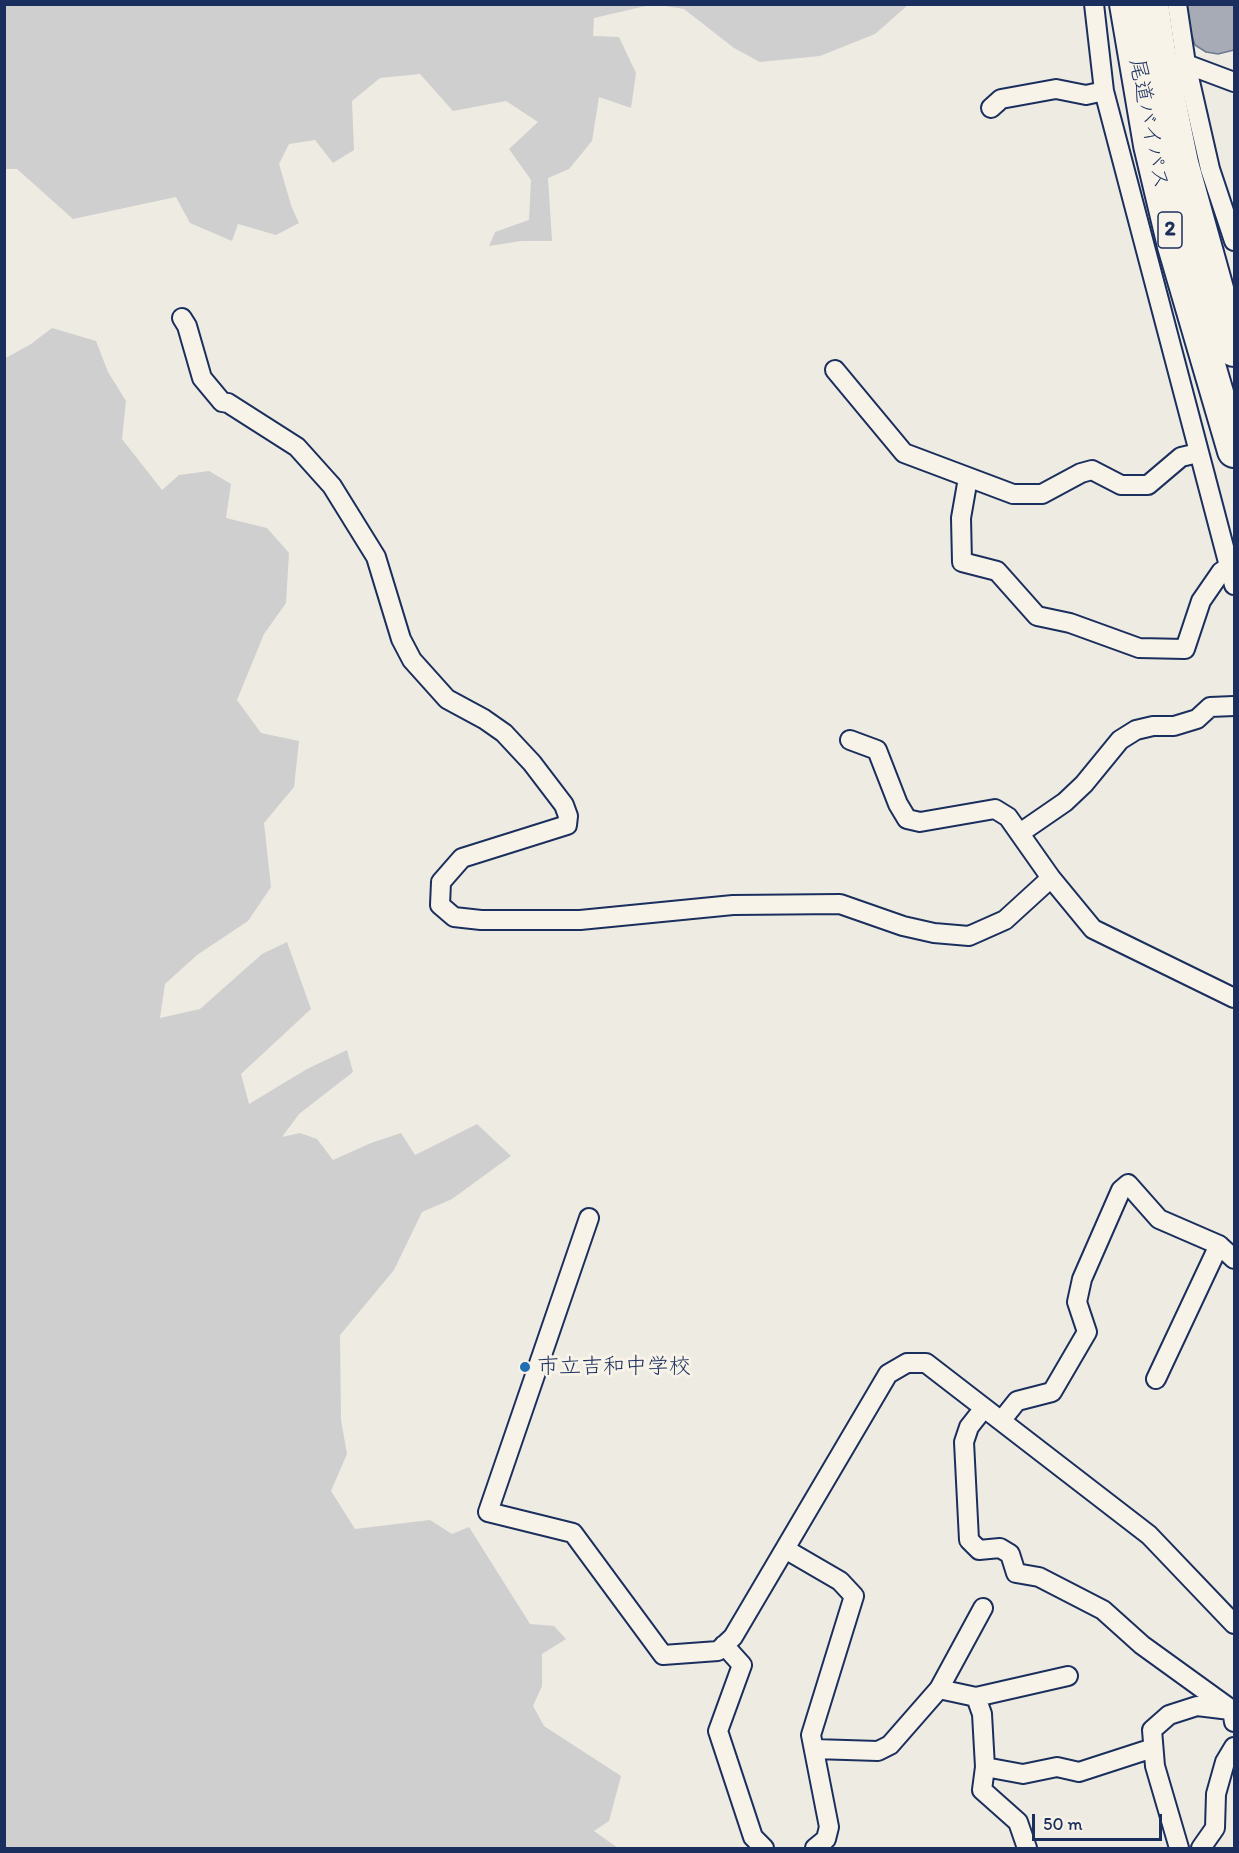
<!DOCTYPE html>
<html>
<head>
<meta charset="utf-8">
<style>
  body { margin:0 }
  #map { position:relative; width:1239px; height:1853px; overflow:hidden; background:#eeebe2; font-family:Itim,sans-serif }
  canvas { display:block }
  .frame { position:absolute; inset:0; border:6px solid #1b2f5e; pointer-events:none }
  .scale { position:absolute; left:1032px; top:1814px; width:130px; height:27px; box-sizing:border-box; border:3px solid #1b2f5e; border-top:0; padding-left:8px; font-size:18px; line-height:21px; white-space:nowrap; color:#1b2f5e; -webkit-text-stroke:4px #f7f3e8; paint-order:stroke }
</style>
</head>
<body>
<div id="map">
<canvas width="1239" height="1853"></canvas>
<div class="frame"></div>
<div class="scale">50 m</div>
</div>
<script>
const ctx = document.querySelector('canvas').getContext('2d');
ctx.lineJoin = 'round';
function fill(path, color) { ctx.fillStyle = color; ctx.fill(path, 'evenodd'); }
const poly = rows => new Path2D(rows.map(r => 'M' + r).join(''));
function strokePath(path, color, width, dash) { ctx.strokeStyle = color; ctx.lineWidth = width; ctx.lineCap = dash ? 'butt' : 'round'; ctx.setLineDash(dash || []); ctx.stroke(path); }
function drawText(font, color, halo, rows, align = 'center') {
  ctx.font = font + ' Itim,"Klee One",sans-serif'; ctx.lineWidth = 6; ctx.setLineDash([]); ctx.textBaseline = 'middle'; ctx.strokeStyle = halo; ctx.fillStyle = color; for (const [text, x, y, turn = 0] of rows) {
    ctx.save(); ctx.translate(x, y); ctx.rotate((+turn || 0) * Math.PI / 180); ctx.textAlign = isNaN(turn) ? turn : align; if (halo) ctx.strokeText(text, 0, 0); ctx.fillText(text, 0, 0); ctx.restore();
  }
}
fill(poly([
  [4,5,5,4,650,5,594,18,593,36,619,37,636,73,631,108,599,97,592,141,569,169,548,178,552,241,521,241,489,246,495,232,529,220,531,180,509,149,538,122,506,101,453,111,420,74,380,78,352,101,354,150,333,163,315,140,289,144,279,164,292,208,299,223,276,235,238,224,232,241,190,223,176,197,73,219,17,169,5,169],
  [659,5,908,5,875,34,820,56,760,62,734,48,684,9],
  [52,328,96,341,108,372,126,401,122,439,162,490,179,475,209,471,231,484,226,518,267,528,289,553,286,603,264,634,237,700,261,733,299,741,294,787,264,823,271,887,248,921,197,955,165,984,160,1018,200,1009,262,954,287,942,311,1009,241,1074,249,1104,307,1069,347,1050,353,1072,299,1114,282,1137,300,1133,317,1139,333,1160,371,1143,401,1133,415,1155,477,1124,511,1156,452,1199,422,1212,394,1270,340,1335,341,1420,347,1454,331,1491,355,1529,430,1520,452,1534,469,1527,530,1624,554,1626,566,1639,542,1654,542,1686,533,1706,544,1726,621,1776,609,1821,594,1831,618,1848,5,1848,4,359,31,344]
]), '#cfcfcf');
const water = poly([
  [1185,5,1234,5,1234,50,1218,54,1206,52,1195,45,1186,18,1185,5]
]);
fill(water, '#a6abb5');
strokePath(water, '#6e7992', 1.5);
const street = poly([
  [1094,4,1104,91,1234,585],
  [1177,4,1186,64,1210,169,1234,241],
  [1186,64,1234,82],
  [991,108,1001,99,1056,89,1086,95,1104,91],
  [182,318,187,326,202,378,222,402,228,403,297,447,332,486,376,557,401,639,412,660,447,699,484,719,504,733,532,763,564,805,568,816,567,825,462,858,441,882,440,905,454,917,481,920,580,920,733,905,840,904,903,926,934,933,969,936,1005,920,1051,878],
  [835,370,904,453,1013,494,1042,494,1081,473,1092,470,1121,485,1148,485,1181,457,1198,453],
  [968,478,961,518,962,562,997,571,1037,616,1070,623,1139,648,1185,649,1201,601,1221,572,1234,563],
  [850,740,877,750,898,804,907,819,920,822,995,809,1008,817,1051,878,1093,929,1234,998],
  [1020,833,1065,802,1084,784,1120,740,1136,730,1153,726,1174,726,1197,719,1210,707,1234,706],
  [589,1218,488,1512,573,1533,663,1655,718,1651,733,1637,888,1374,907,1363,926,1363,1149,1535,1234,1624],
  [1156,1379,1219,1245],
  [984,1408,969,1427,964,1442,969,1540,979,1550,1000,1548,1010,1554,1016,1573,1039,1577,1103,1610,1142,1645,1232,1710,1234,1722],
  [1001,1421,1017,1401,1052,1392,1087,1332,1077,1302,1082,1279,1121,1190,1128,1184,1159,1219,1219,1245,1234,1259],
  [785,1549,840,1581,854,1596,811,1735,829,1827,826,1839,815,1848],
  [724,1645,742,1665,718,1731,753,1837,764,1848],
  [939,1689,983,1608],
  [976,1697,1068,1676],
  [814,1749,878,1751,890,1745,939,1689,976,1697,982,1714,985,1767,982,1790,1018,1822,1027,1848],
  [985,1767,1023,1774,1057,1767,1079,1772,1153,1748],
  [1179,1848,1155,1766,1152,1730,1169,1715,1197,1706,1230,1710],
  [1201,1848,1215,1828,1216,1794,1225,1762,1234,1747]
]);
const highway = poly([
  [1126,4,1150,145,1174,246,1234,451],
  [1152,4,1159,51,1182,163,1234,350]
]);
strokePath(street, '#1b2f5e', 22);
strokePath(highway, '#1b2f5e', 36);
strokePath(street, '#f7f3e8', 18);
strokePath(highway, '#f7f3e8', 32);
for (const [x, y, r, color] of [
  [525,1367,6,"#1f6fb2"]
]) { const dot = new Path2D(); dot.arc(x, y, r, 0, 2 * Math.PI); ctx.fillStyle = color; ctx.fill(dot); strokePath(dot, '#f7f3e8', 2); }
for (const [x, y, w] of [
  [1170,230,24]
]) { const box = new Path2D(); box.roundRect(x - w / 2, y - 18, w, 36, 4.5); ctx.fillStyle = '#f7f3e8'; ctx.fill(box); strokePath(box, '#1b2f5e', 1.5); }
drawText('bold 21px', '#1b2f5e', null, [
  ["2",1170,230]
]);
drawText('22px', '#1b2f5e', '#f7f3e8', [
  ["尾道バイパス",1148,124,79]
]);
drawText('22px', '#1b2f5e', '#f7f3e8', [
  ["市立吉和中学校",537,1367]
], 'left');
</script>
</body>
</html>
